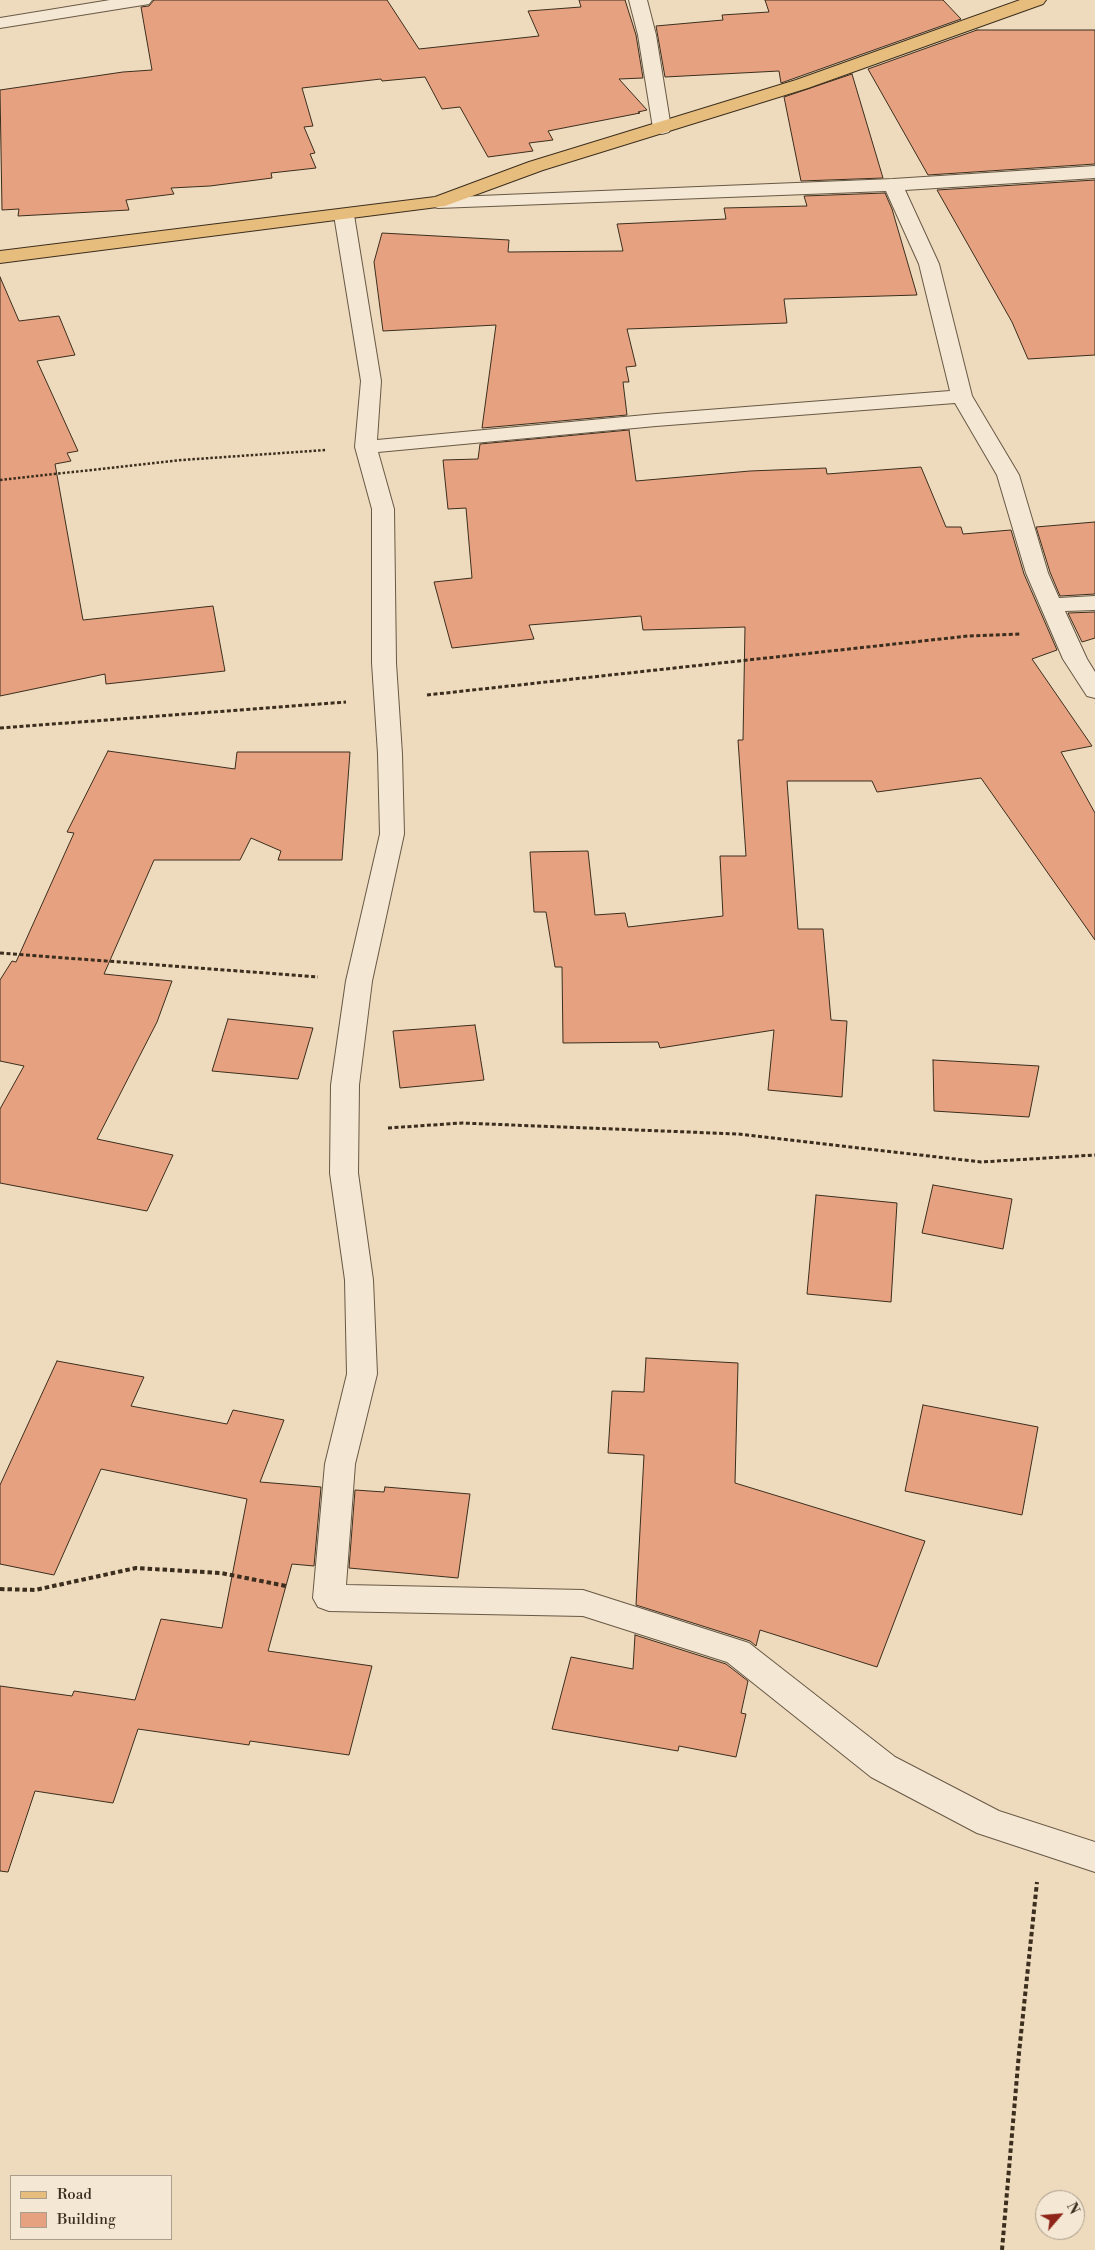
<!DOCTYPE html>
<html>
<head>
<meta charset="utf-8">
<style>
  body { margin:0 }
  #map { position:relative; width:1095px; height:2250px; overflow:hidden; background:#eedabc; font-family:"Libre Bodoni",serif }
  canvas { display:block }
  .legend { position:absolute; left:10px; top:2175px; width:162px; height:65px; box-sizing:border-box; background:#f4e7d3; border:1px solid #aa9d8b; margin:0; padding:6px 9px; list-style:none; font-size:15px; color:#3b2e1e }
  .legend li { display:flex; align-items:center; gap:10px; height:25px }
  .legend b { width:25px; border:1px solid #aa9d8b }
  .north { position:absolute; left:1035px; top:2190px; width:50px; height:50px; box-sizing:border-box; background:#f4e7d3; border:1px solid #aa9d8b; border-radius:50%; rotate:63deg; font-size:14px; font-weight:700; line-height:20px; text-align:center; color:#3b2e1e }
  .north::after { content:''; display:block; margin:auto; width:18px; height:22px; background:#8f2418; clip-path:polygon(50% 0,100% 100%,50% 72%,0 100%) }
</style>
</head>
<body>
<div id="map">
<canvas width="1095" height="2250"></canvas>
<ul class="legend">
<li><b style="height:6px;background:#e7bd7e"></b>Road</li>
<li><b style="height:14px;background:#e6a280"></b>Building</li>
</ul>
<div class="north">N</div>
</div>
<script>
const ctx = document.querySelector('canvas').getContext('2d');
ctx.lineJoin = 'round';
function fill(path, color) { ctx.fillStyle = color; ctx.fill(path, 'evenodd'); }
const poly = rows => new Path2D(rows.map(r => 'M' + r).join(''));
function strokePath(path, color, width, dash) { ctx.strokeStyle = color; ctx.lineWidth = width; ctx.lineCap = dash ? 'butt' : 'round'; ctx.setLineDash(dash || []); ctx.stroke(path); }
const building = poly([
  [154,0,387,0,419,49,539,36,528,11,581,7,579,0,625,0,636,35,643,78,619,79,647,110,638,112,640,113,548,131,553,140,529,143,533,151,488,157,460,107,442,109,425,77,382,81,381,79,302,88,313,126,304,127,315,153,310,154,316,168,271,173,272,178,210,186,171,188,174,194,126,200,129,210,18,216,19,209,2,210,0,90,123,72,152,70,141,7,149,6,154,0],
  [765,0,943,0,961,19,781,83,779,71,665,77,656,26,723,20,722,15,769,12,765,0],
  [977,30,1095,30,1095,164,928,175,868,69,977,30],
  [852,74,883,178,801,181,784,97,852,74],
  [1095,180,1095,355,1028,359,1012,322,937,190,1095,180],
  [885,193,892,209,917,295,784,299,787,323,627,329,636,366,626,367,629,382,623,382,627,415,482,428,496,325,383,331,374,262,382,233,509,240,508,252,623,251,617,224,726,219,724,208,807,206,804,196,885,193],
  [0,277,19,321,59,316,75,355,37,361,78,451,67,453,71,461,55,464,83,620,213,606,225,671,106,684,105,674,0,696,0,277],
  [629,430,636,481,750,471,826,468,827,474,921,467,946,527,961,527,963,534,1011,530,1024,574,1057,650,1032,659,1092,746,1061,752,1095,813,1095,940,981,778,877,792,872,781,787,781,798,929,823,929,831,1020,847,1021,842,1097,768,1090,774,1030,660,1048,658,1042,563,1043,562,967,555,967,546,912,534,912,530,852,588,851,595,915,625,913,628,927,723,916,720,856,746,856,738,740,743,740,745,627,643,630,641,616,529,625,534,639,452,648,434,582,472,578,466,508,448,509,443,460,478,459,480,444,629,430],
  [1095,522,1095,594,1060,596,1050,572,1036,527,1095,522],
  [1095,612,1095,638,1082,642,1068,613,1095,612],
  [108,751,235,769,237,752,350,752,342,860,278,860,281,851,251,838,240,860,154,860,104,974,172,981,157,1022,97,1139,173,1155,147,1211,0,1183,0,1109,24,1066,0,1061,0,980,12,961,16,962,74,833,67,832,108,751],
  [228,1019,313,1028,298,1079,212,1071,228,1019],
  [475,1025,484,1080,400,1088,393,1031,475,1025],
  [933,1060,1039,1066,1029,1117,934,1111,933,1060],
  [933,1185,1012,1199,1003,1249,922,1233,933,1185],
  [816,1195,897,1203,891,1302,807,1294,816,1195],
  [646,1358,738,1363,735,1483,925,1541,877,1667,760,1630,756,1646,750,1641,636,1605,644,1455,608,1453,612,1391,644,1392,646,1358],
  [57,1361,144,1377,131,1406,227,1424,233,1410,284,1420,260,1482,321,1487,314,1566,292,1564,268,1651,372,1666,349,1755,250,1741,249,1745,138,1729,113,1803,35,1791,8,1872,0,1871,0,1686,72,1696,74,1691,135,1700,161,1619,222,1628,247,1499,101,1469,54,1575,0,1564,0,1485,57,1361],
  [923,1405,1038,1427,1022,1515,905,1491,923,1405],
  [385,1487,470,1494,458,1578,349,1568,355,1490,384,1492,385,1487],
  [635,1635,726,1664,748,1681,741,1713,746,1714,736,1757,679,1746,678,1751,552,1729,571,1657,633,1669,635,1635]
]);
fill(building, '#e6a280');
strokePath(building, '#3b2e1e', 1);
const minor = poly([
  [110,0,152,0,149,4,143,5,0,28,0,18,110,0],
  [629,0,647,0,656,35,671,128,669,132,662,134,655,132,653,128,638,35,629,0],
  [1095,166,1095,178,905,190,939,264,972,396,1019,475,1048,573,1059,598,1095,596,1095,610,1065,611,1087,659,1095,672,1095,698,1087,696,1063,659,1026,573,997,475,955,403,656,426,378,452,394,509,396,663,402,754,404,834,372,981,359,1085,358,1173,373,1280,377,1374,355,1464,346,1585,583,1590,749,1643,895,1757,999,1811,1095,1842,1095,1872,977,1833,871,1777,727,1662,583,1616,329,1611,318,1607,313,1598,325,1464,347,1374,345,1280,330,1173,331,1085,346,981,380,834,378,754,372,663,372,509,355,447,361,381,334,215,337,211,344,209,351,211,354,215,381,381,377,440,656,414,950,391,919,264,886,191,438,208,431,206,428,202,431,198,893,179,1095,166]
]);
const major = poly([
  [1020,0,1046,0,1043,4,808,88,543,170,445,206,0,263,0,251,435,197,529,162,796,80,1020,0]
]);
strokePath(minor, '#685946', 2);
strokePath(major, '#3b2e1e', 2);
strokePath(poly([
  [0,480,182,460,326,450]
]), '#3b2e1e', 2.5, [2.5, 2]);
strokePath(poly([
  [427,695,968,636,1020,634],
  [0,728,346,702],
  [0,953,318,977],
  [388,1128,462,1123,738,1134,981,1162,1095,1155]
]), '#3b2e1e', 3, [4, 2.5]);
strokePath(poly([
  [0,1589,35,1590,136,1568,221,1573,286,1586],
  [1002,2250,1019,2053,1037,1882]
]), '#3b2e1e', 4, [4.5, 3]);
fill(minor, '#f4e7d3');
fill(major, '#e7bd7e');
</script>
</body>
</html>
